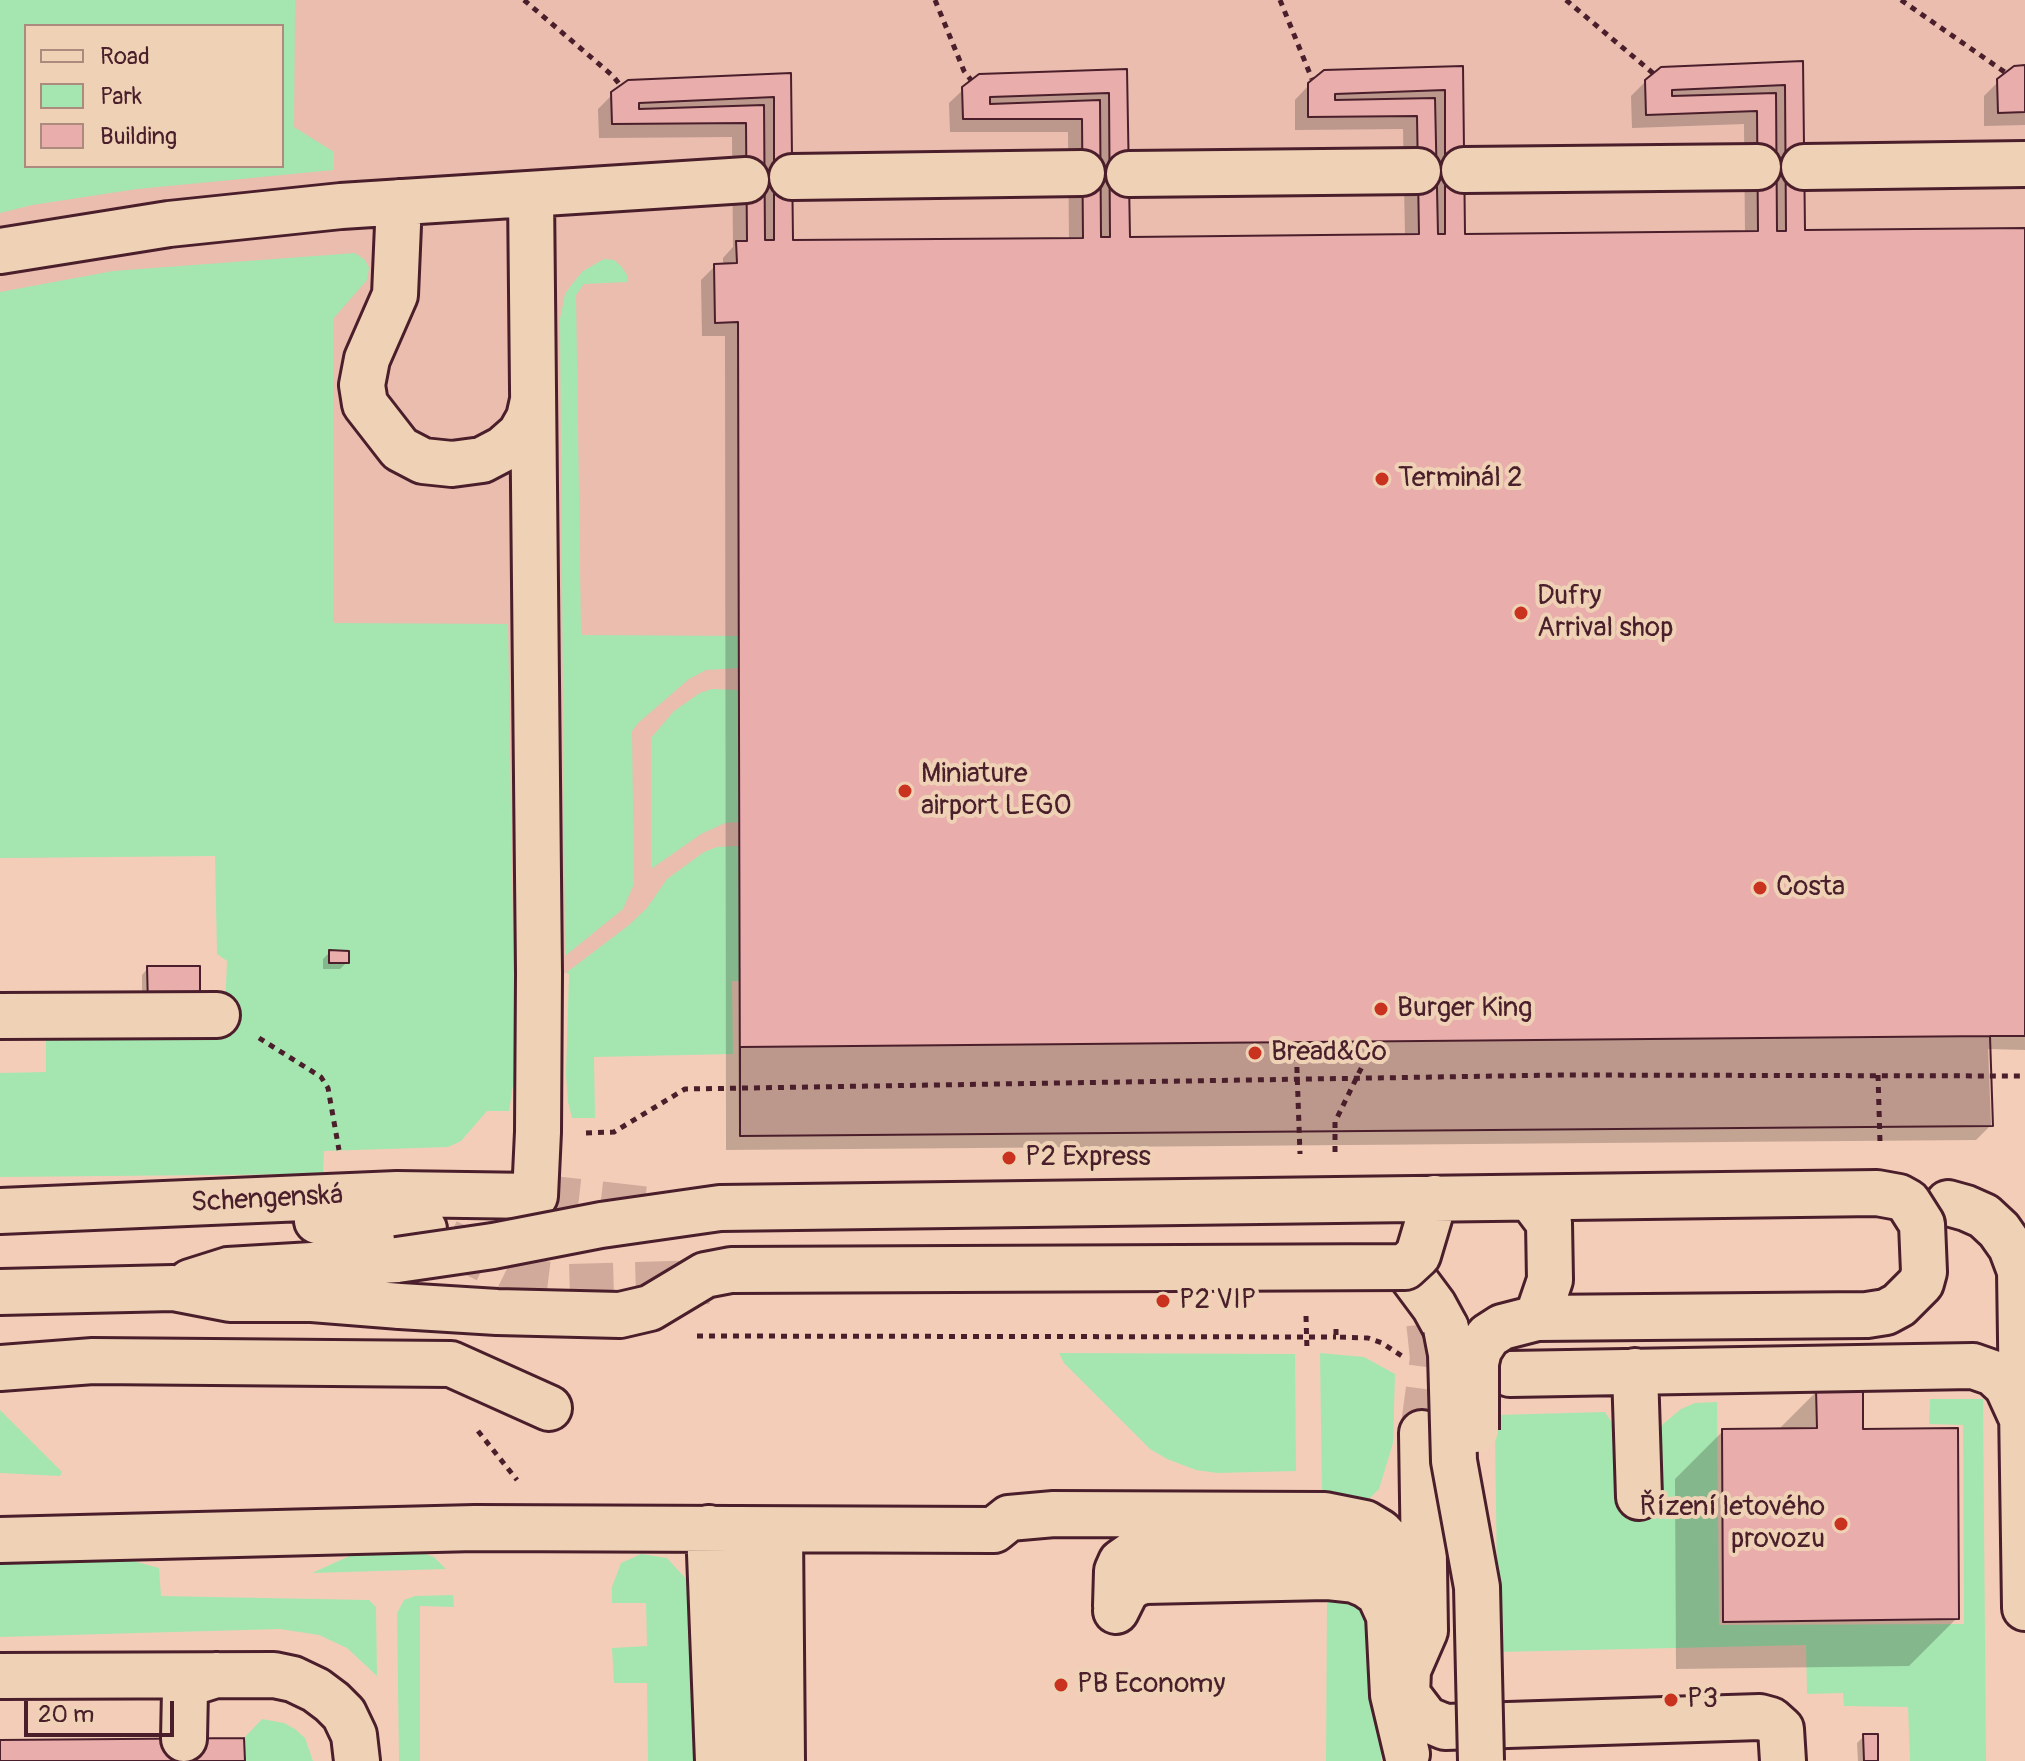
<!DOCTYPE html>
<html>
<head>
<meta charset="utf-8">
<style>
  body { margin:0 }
  #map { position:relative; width:2025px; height:1761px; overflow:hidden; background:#f4cdb8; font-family:Pangolin,sans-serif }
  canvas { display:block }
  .legend { position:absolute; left:24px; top:24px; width:260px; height:144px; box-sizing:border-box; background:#efd2b6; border:2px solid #ad8a7e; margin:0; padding:10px 14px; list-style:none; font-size:24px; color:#4a1f2b }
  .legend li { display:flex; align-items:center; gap:16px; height:40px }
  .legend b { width:40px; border:2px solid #ad8a7e }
  .scale { position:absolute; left:24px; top:1701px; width:150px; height:36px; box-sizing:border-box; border:4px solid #4a1f2b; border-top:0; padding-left:10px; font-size:24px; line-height:28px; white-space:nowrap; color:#4a1f2b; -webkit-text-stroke:6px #efd2b6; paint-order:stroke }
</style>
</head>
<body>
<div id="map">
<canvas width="2025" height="1761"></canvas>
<ul class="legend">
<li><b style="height:10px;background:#efd2b6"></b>Road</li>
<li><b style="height:22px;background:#a5e6b0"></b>Park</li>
<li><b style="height:22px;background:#e9aeab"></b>Building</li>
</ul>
<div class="scale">20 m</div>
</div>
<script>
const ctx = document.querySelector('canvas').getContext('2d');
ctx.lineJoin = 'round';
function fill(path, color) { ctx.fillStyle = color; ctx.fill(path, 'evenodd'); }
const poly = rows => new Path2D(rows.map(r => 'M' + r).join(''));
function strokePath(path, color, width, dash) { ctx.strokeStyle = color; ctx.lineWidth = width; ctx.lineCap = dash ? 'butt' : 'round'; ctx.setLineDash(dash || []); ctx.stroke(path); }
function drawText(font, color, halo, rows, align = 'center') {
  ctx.font = font + ' Pangolin,sans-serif'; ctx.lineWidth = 8; ctx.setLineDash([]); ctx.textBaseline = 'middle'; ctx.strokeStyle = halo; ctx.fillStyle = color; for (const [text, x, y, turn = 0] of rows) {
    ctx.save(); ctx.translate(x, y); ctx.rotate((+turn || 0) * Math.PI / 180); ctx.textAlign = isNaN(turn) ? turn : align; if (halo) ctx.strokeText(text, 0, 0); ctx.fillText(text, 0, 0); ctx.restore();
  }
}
fill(poly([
  [0,0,2025,0,2025,1036,1990,1036,1993,1126,740,1136,740,981,569,973,468,973,465,852,0,858],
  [26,26,282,26,282,166,26,166]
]), '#eabdaf');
fill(poly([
  [0,0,295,0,294,127,334,152,334,170,137,189,32,205,0,213],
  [26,26,282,26,282,166,26,166],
  [355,253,365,260,369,268,367,280,333,319,333,623,508,624,515,1072,509,1111,487,1111,461,1141,448,1147,324,1151,323,1174,0,1177,0,1073,46,1072,46,1039,224,1034,227,961,217,954,215,856,0,858,0,292,113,271],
  [604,259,614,260,621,266,627,275,627,282,584,284,576,295,581,635,739,636,739,668,706,670,689,679,638,723,632,731,634,884,623,909,565,956,560,319,565,294,573,283,583,271],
  [712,689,739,690,739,822,725,823,701,834,651,869,651,738,674,711,700,693],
  [739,846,740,981,732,981,733,1054,594,1057,595,1118,572,1118,568,1102,566,1074,569,974,566,973,629,925,647,908,667,879,704,852,717,847],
  [1059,1353,1295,1354,1296,1471,1217,1473,1196,1470,1167,1459,1150,1449,1064,1363],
  [1320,1353,1364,1357,1395,1374,1393,1443,1379,1489,1370,1498,1322,1499],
  [1930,1399,1983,1399,1986,1761,1910,1761,1908,1707,1844,1706,1843,1693,1807,1694,1806,1645,1498,1652,1495,1434,1497,1415,1605,1412,1618,1432,1657,1434,1663,1424,1681,1409,1695,1403,1717,1402,1719,1625,1964,1624,1963,1425,1929,1424],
  [0,1410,62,1472,60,1476,0,1473],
  [417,1551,434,1557,446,1569,312,1573,356,1553],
  [108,1554,159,1568,161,1596,369,1600,376,1607,377,1676,347,1648,319,1635,280,1629,0,1637,0,1555],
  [641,1554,667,1558,688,1581,696,1595,703,1761,648,1761,647,1683,614,1683,612,1648,647,1646,646,1603,612,1603,612,1587,621,1563],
  [1327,1594,1357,1600,1381,1639,1381,1761,1326,1761],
  [453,1595,454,1607,420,1606,420,1761,399,1761,397,1613,404,1600,415,1596],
  [262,1719,284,1723,295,1729,305,1738,313,1761,245,1761,244,1738]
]), '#a5e6b0');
fill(poly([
  [1801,63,1803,232,2025,230,2025,1050,1988,1049,1991,1125,1976,1140,726,1150,725,336,702,336,701,280,715,266,723,265,723,258,733,247,732,137,599,138,598,109,613,94,789,75,791,242,1069,240,1068,132,950,132,949,103,964,89,1125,71,1128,239,1405,236,1403,129,1295,130,1295,100,1309,85,1461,68,1463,236,1745,233,1744,124,1632,128,1631,96,1646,81],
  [2025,67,2025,125,1984,126,1984,96,1999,81],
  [330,952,347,962,340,969,323,969,323,959],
  [148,968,191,1012,142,1012,142,975],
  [1817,1391,1957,1618,1909,1666,1676,1669,1675,1479,1723,1431,1777,1431],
  [1864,1736,1876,1761,1858,1761,1857,1743]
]), '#0003');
const building = poly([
  [1803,61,1805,230,2025,228,2025,1036,1990,1036,1993,1126,740,1136,738,322,715,323,714,264,737,263,736,241,747,241,746,123,612,124,611,92,628,80,791,73,793,240,1083,238,1082,119,963,119,962,87,979,74,1127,69,1130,237,1419,234,1417,116,1308,117,1308,83,1324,70,1463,66,1465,234,1758,231,1757,111,1646,115,1645,80,1661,67,1803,61],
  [1785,85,1786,231,1777,231,1776,93,1672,96,1672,90,1785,85],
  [1445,90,1445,234,1438,234,1435,98,1335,100,1335,94,1445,90],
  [1109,93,1110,237,1101,237,1100,100,990,104,990,97,1109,93],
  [774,97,774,240,765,240,764,105,639,109,639,103,774,97],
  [2025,65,2025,112,1998,113,1997,79,2014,66,2025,65],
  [329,950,349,951,349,963,329,963,329,950],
  [147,966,200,966,200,1006,148,1006,147,966],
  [1990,1036,1993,1126,740,1136,740,1047,1990,1036],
  [1816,1389,1863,1389,1863,1429,1958,1428,1959,1619,1723,1622,1722,1429,1817,1428,1816,1389],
  [1863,1734,1878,1734,1878,1761,1864,1761,1863,1734],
  [244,1738,245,1761,0,1761,0,1740,244,1738]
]);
fill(building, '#e9aeab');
strokePath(building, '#4a1f2b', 2);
strokePath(poly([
  [535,1196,660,1210],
  [447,1241,512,1273,536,1282,568,1286,709,1282],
  [1422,1433,1432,1358,1428,1321,1424,1314]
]), '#d2aa9c', 44, [44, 22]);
const minor = poly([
  [1804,167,2025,164],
  [1464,170,1758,167],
  [1129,174,1418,171],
  [792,177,1082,173],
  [399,202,395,295,367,359,362,385,365,404,400,449,423,461,452,464,482,460,503,449,520,434,529,418,533,400],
  [0,251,169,224,341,206,746,180],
  [0,1016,217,1015],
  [1948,1203,1966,1208,1984,1216,1999,1230,2011,1247,2020,1271,2025,1608],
  [0,1211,397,1194,535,1196,538,1132,539,973,531,194],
  [317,1221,338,1226,424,1229],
  [1405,1267,1434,1306,1446,1328],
  [190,1282,228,1270,397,1260],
  [0,1292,173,1288,230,1299,312,1299,400,1306],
  [0,1368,93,1361,451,1364,549,1408],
  [1635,1371,1639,1497],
  [1510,1374,1973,1366,1993,1373,2007,1386,2023,1421],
  [709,1528,718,1761],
  [745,1530,751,1761],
  [780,1531,782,1761],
  [0,1540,475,1528,994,1530,1009,1518,1054,1514,1325,1515,1365,1523,1380,1532,1404,1557,1417,1581,1423,1599],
  [1116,1606,1117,1571,1121,1562,1141,1548,1326,1546,1349,1556,1369,1579],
  [1116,1611,1126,1591,1135,1584,1145,1581,1326,1577,1354,1580,1366,1585,1379,1594,1389,1616,1393,1695,1407,1754],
  [0,1676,274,1675,293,1679,316,1690,332,1702,344,1714,354,1735,357,1761],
  [1407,1694,1426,1719,1445,1727,1760,1717,1771,1720,1781,1729,1783,1761],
  [1407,1695,1408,1670,1425,1631,1422,1433],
  [184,1739,185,1690,197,1681,216,1675]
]);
strokePath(minor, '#4a1f2b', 50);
strokePath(poly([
  [524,0,613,76,620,85],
  [935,0,964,71,971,80],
  [1280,0,1312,79],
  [1566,0,1654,74],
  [1901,0,2006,73],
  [259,1038,321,1077,328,1088,339,1150],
  [1296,1043,1300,1154],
  [1878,1075,1880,1142],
  [586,1133,614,1132,685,1089,1560,1075,2025,1076],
  [1306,1316,1307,1351],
  [478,1431,517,1480]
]), '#4a1f2b', 5, [6, 6]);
strokePath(minor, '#efd2b6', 44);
const minorBridge = poly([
  [1531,1199,1549,1223,1550,1280,1537,1318],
  [397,1260,493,1246,601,1225,720,1208,1877,1193,1899,1197,1908,1202,1922,1224,1924,1272,1921,1283,1899,1305,1886,1312,1867,1315,1537,1318,1502,1327,1488,1336,1479,1350,1476,1363,1476,1430],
  [400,1306,497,1312,620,1315,650,1308,705,1275,731,1270,1405,1267,1418,1255,1435,1198],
  [1446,1328,1451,1354,1454,1461,1477,1587,1481,1761]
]);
strokePath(minorBridge, '#4a1f2b', 50, []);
strokePath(poly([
  [1335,1152,1335,1122,1374,1042],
  [1336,1329,1336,1337,1368,1338,1382,1343,1402,1356],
  [697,1336,1336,1337]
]), '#4a1f2b', 5, [6, 6]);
strokePath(minorBridge, '#efd2b6', 44);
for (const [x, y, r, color] of [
  [1382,479,8,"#c8321e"],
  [1521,613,8,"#c8321e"],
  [905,791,8,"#c8321e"],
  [1760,888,8,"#c8321e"],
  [1381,1009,8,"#c8321e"],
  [1255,1053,8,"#c8321e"],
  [1009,1158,8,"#c8321e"],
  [1163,1301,8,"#c8321e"],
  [1841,1524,8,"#c8321e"],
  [1061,1685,8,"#c8321e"],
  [1671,1700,8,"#c8321e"]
]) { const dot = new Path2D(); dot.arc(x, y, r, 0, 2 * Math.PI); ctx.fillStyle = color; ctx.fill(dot); strokePath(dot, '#efd2b6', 3); }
drawText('28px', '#4a1f2b', '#efd2b6', [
  ["Terminál 2",1398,479],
  ["Dufry",1537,597],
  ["Arrival shop",1537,629],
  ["Miniature",921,775],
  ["airport LEGO",921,807],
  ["Costa",1776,888],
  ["Burger King",1397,1009],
  ["Bread&Co",1271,1053],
  ["P2 Express",1025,1158],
  ["P2 VIP",1179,1301],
  ["Řízení letového",1825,1508,"right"],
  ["provozu",1825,1540,"right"],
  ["PB Economy",1077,1685],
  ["P3",1687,1700]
], 'left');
drawText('28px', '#4a1f2b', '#efd2b6', [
  ["Schengenská",267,1200,-3]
]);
</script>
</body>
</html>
